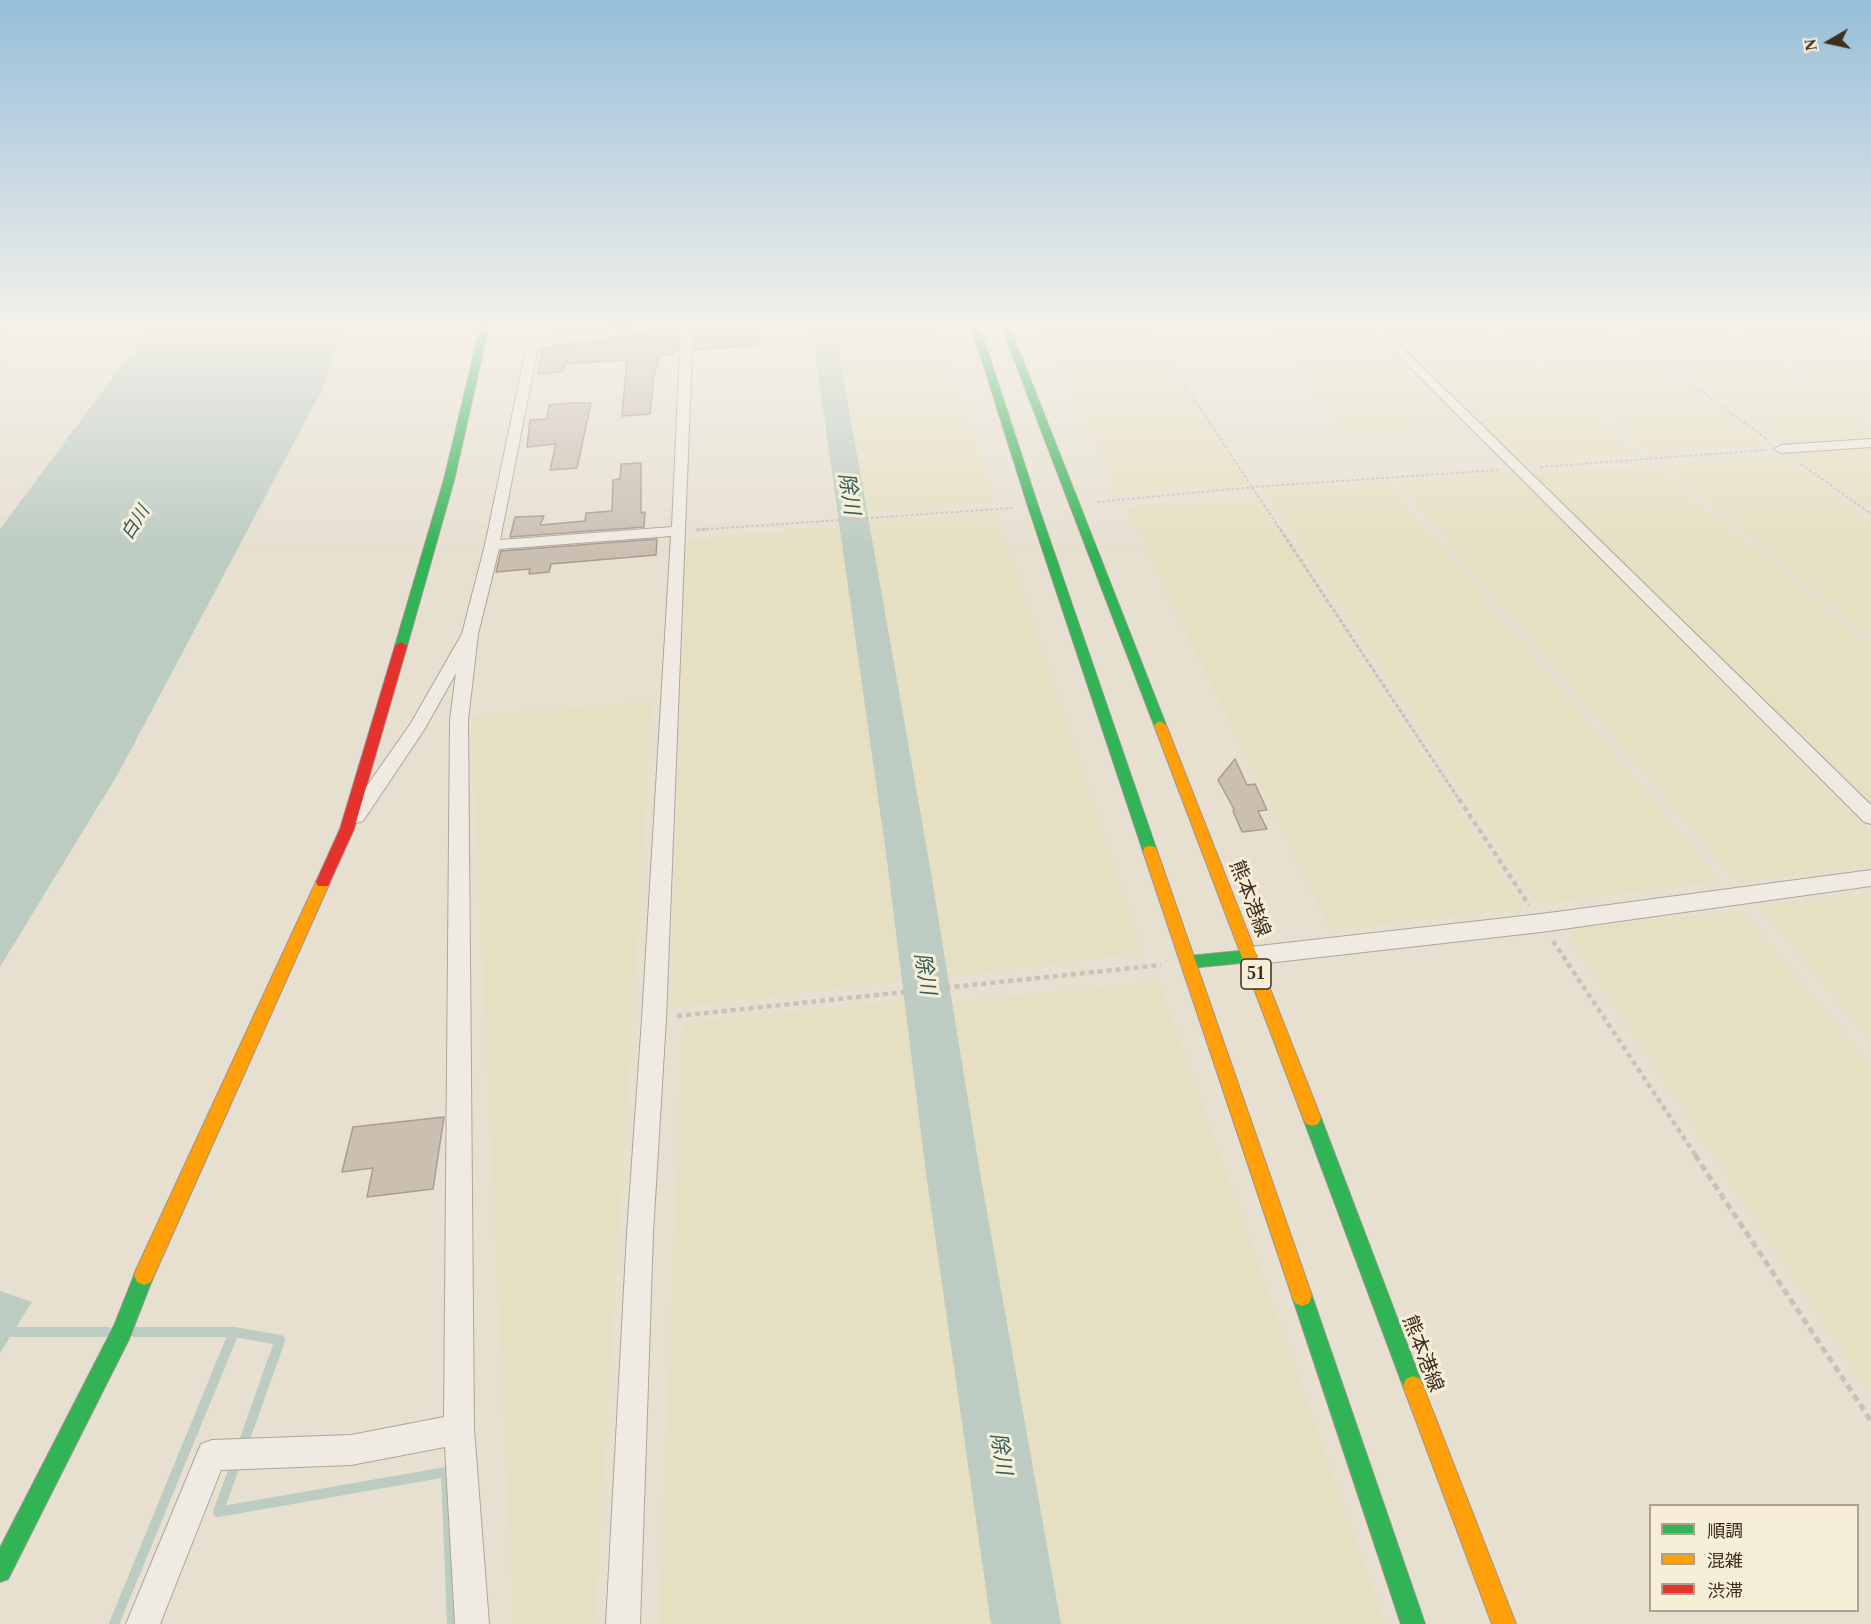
<!DOCTYPE html>
<html>
<head>
<meta charset="utf-8">
<style>
  body { margin:0 }
  #map { position:relative; width:1871px; height:1624px; overflow:hidden; background:#e7e0d1; font-family:"Times New Roman","Noto Sans JP",serif }
  canvas { display:block }
  .legend { position:absolute; left:1649px; top:1504px; width:210px; height:108px; box-sizing:border-box; background:#f7eed8; border:2px solid #ada18e; margin:0; padding:8px 10px; list-style:none; font-size:18px; color:#3d2e20 }
  .legend li { display:flex; align-items:center; gap:12px; height:30px }
  .legend b { width:30px; border:2px solid #ada18e }
  .north { position:absolute; left:1799px; top:12px; width:60px; height:60px; -webkit-text-stroke:4px #f7eed8; paint-order:stroke; rotate:261deg; font-size:16px; font-weight:700; line-height:24px; text-align:center; color:#3d2e20 }
  .north::after { content:''; display:block; margin:auto; width:21px; height:27px; background:#3d2e20; clip-path:polygon(50% 0,100% 100%,50% 72%,0 100%) }
</style>
</head>
<body>
<div id="map">
<canvas width="1871" height="1624"></canvas>
<ul class="legend">
<li><b style="height:8px;background:#30b455"></b>順調</li>
<li><b style="height:8px;background:#ff9f0a"></b>混雑</li>
<li><b style="height:8px;background:#e5322d"></b>渋滞</li>
</ul>
<div class="north">N</div>
</div>
<script>
const ctx = document.querySelector('canvas').getContext('2d');
ctx.lineJoin = 'round';
function fill(path, color) { ctx.fillStyle = color; ctx.fill(path, 'evenodd'); }
const poly = rows => new Path2D(rows.map(r => 'M' + r).join(''));
function strokePath(path, color, width, dash) { ctx.strokeStyle = color; ctx.lineWidth = width; ctx.lineCap = dash ? 'butt' : 'round'; ctx.setLineDash(dash || []); ctx.stroke(path); }
function drawText(font, color, halo, rows, align = 'center') {
  ctx.font = font + ' "Times New Roman","Noto Sans JP",serif'; ctx.lineWidth = 6; ctx.setLineDash([]); ctx.textBaseline = 'middle'; ctx.strokeStyle = halo; ctx.fillStyle = color; for (const [text, x, y, turn = 0] of rows) {
    ctx.save(); ctx.translate(x, y); ctx.rotate((+turn || 0) * Math.PI / 180); ctx.textAlign = isNaN(turn) ? turn : align; if (halo) ctx.strokeText(text, 0, 0); ctx.fillText(text, 0, 0); ctx.restore();
  }
}
fill(poly([
  [902,325,934,325,997,503,862,514,831,330],
  [1038,325,1142,325,1247,484,1119,495],
  [1261,325,1364,325,1467,426,1350,435],
  [1379,325,1485,325,1640,454,1524,463],
  [1493,325,1526,325,1529,328,1603,325,1768,446,1651,454],
  [1719,325,1871,424,1871,436,1785,443,1628,331],
  [1729,325,1827,325,1871,350,1871,415],
  [1871,447,1871,511,1789,452],
  [1782,456,1871,521,1871,638,1661,463],
  [1655,465,1871,647,1871,805,1532,473],
  [1515,472,1871,833,1871,866,1738,883,1397,481],
  [1387,482,1720,881,1537,904,1263,490],
  [1257,498,1523,908,1331,930,1126,507],
  [996,512,1143,952,938,978,863,521],
  [842,524,902,980,670,1008,687,540],
  [652,702,594,1624,514,1624,471,716],
  [1871,893,1871,1039,1760,905],
  [1739,910,1871,1067,1871,1394,1565,929],
  [1159,982,1385,1624,1043,1624,946,1003],
  [904,1001,999,1624,659,1624,683,1023]
]), '#e6dfc2');
fill(poly([
  [148,325,346,325,321,392,119,772,0,967,0,529,130,354],
  [0,1291,32,1302,0,1353]
]), '#bcccc2');
strokePath(poly([
  [11,1332,108,1332],
  [234,1332,280,1340,242,1447],
  [236,1463,218,1512,446,1472,452,1624],
  [114,1624,234,1332,134,1332]
]), '#bcccc2', 10);
fill(poly([
  [811,325,834,325,929,861,980,1173,1061,1624,991,1624,926,1173,887,861,811,325]
]), '#bcccc2');
const building = poly([
  [554,325,635,325,554,336,554,325],
  [695,325,757,325,758,345,694,350,695,325],
  [679,328,678,350,673,351,673,354,660,356,654,376,650,414,622,416,627,360,565,364,563,372,538,374,543,349,679,328],
  [570,403,591,403,577,468,550,470,556,444,527,447,530,420,547,419,549,405,570,403],
  [641,463,641,513,645,512,644,527,510,537,515,517,544,516,540,525,585,521,586,513,612,511,613,480,620,479,621,464,641,463],
  [657,539,656,555,551,564,549,572,529,574,530,569,496,572,501,551,657,539],
  [1235,759,1247,785,1255,784,1267,810,1258,811,1267,829,1242,832,1233,811,1234,809,1218,780,1235,759],
  [444,1117,433,1189,367,1197,373,1168,342,1172,353,1127,444,1117]
]);
fill(building, '#cbbfb2');
strokePath(building, '#a89c90', 1.5);
const lane = poly([
  [1532,325,1544,325]
]);
const street = poly([
  [4,325,16,325,0,337,0,328,4,325],
  [531,325,543,325,540,340,650,325,679,325,673,328,538,347,500,540,672,527,681,325,693,325,666,1019,653,1233,640,1624,606,1624,627,1233,642,1019,671,536,499,549,478,634,468,720,474,1429,489,1624,455,1624,445,1447,351,1465,221,1470,160,1624,126,1624,201,1444,212,1440,351,1435,444,1417,450,720,456,673,424,730,363,821,356,823,349,821,346,816,411,723,462,634,485,545,531,325],
  [1368,325,1379,325,1871,805,1871,824,1864,822,1368,325],
  [1871,439,1871,447,1781,453,1774,449,1781,445,1871,439],
  [1871,870,1871,886,1541,932,1250,965,1242,962,1239,956,1242,950,1250,947,1541,914,1871,870]
]);
const fast = poly([
  [481,325,489,325,454,480,407,646,401,650,395,646,444,480,481,325],
  [971,325,979,325,1038,506,1157,851,1155,855,1145,855,1143,851,1028,506,971,325],
  [1001,325,1009,325,1166,725,1164,728,1156,728,1154,725,1001,325],
  [1250,950,1255,952,1258,956,1255,960,1250,962,1189,968,1184,966,1181,962,1184,958,1189,956,1250,950],
  [1312,1110,1318,1112,1321,1118,1423,1386,1420,1393,1413,1396,1406,1393,1403,1386,1303,1118,1306,1112,1312,1110],
  [144,1265,151,1268,154,1275,129,1339,8,1579,0,1582,0,1548,114,1326,137,1268,144,1265],
  [1302,1286,1309,1289,1312,1296,1425,1624,1401,1624,1292,1296,1295,1289,1302,1286]
]);
const slow = poly([
  [1160,721,1166,725,1321,1118,1318,1124,1312,1126,1306,1124,1303,1118,1154,725,1160,721],
  [1150,846,1155,847,1157,851,1312,1296,1309,1303,1302,1306,1295,1303,1292,1296,1143,851,1145,847,1150,846],
  [323,876,328,878,330,882,151,1282,144,1285,137,1282,134,1275,137,1268,316,882,318,878,323,876],
  [1413,1376,1420,1379,1423,1386,1516,1624,1492,1624,1403,1386,1406,1379,1413,1376]
]);
const jam = poly([
  [401,642,407,646,354,829,328,886,318,886,316,882,340,829,395,646,401,642]
]);
strokePath(lane, '#ada599', 8);
strokePath(street, '#ada599', 2);
strokePath(fast, '#9c958a', 2);
strokePath(slow, '#9c958a', 2);
strokePath(jam, '#9c958a', 2);
strokePath(poly([
  [1145,325,1281,531],
  [1610,325,1768,440],
  [0,363,37,325],
  [1801,464,1871,514],
  [1540,467,1766,450],
  [1097,502,1254,487,1499,470],
  [696,530,1012,508]
]), '#c8c2b9', 2, [3, 2]);
strokePath(poly([
  [1280,529,1460,801],
  [696,530,707,529]
]), '#c8c2b9', 3, [4, 2]);
strokePath(poly([
  [1459,799,1529,905],
  [1553,941,1696,1156],
  [677,1016,1161,965]
]), '#c8c2b9', 4.5, [5, 4]);
strokePath(poly([
  [1695,1155,1871,1421]
]), '#c8c2b9', 5, [7, 4.5]);
strokePath(lane, '#efebe3', 6);
fill(street, '#efebe3');
fill(fast, '#30b455');
fill(slow, '#ff9f0a');
fill(jam, '#e5322d');
const sky = ctx.createLinearGradient(0, 0, 0, 552);
sky.addColorStop(0, '#96bed9');
sky.addColorStop(0.59, '#f4f1ea');
sky.addColorStop(1, '#f4f1ea00');
ctx.fillStyle = sky;
ctx.fillRect(0, 0, 1871, 552);
drawText('italic 18px', '#2f5d5a', '#f7eed8', [
  ["白川",136,523,-58]
]);
for (const [x, y, w] of [
  [1256,974,30]
]) { const box = new Path2D(); box.roundRect(x - w / 2, y - 15, w, 30, 4.5); ctx.fillStyle = '#f7eed8'; ctx.fill(box); strokePath(box, '#3d2e20', 1.5); }
drawText('bold 18px', '#3d2e20', null, [
  ["51",1256,974]
]);
drawText('20px', '#3d2e20', '#f7eed8', [
  ["熊本港線",1249,899,69],
  ["熊本港線",1422,1354,69]
]);
drawText('italic 21px', '#2f5d5a', '#f7eed8', [
  ["除川",848,494,81],
  ["除川",924,974,81],
  ["除川",1000,1454,81]
]);
</script>
</body>
</html>
